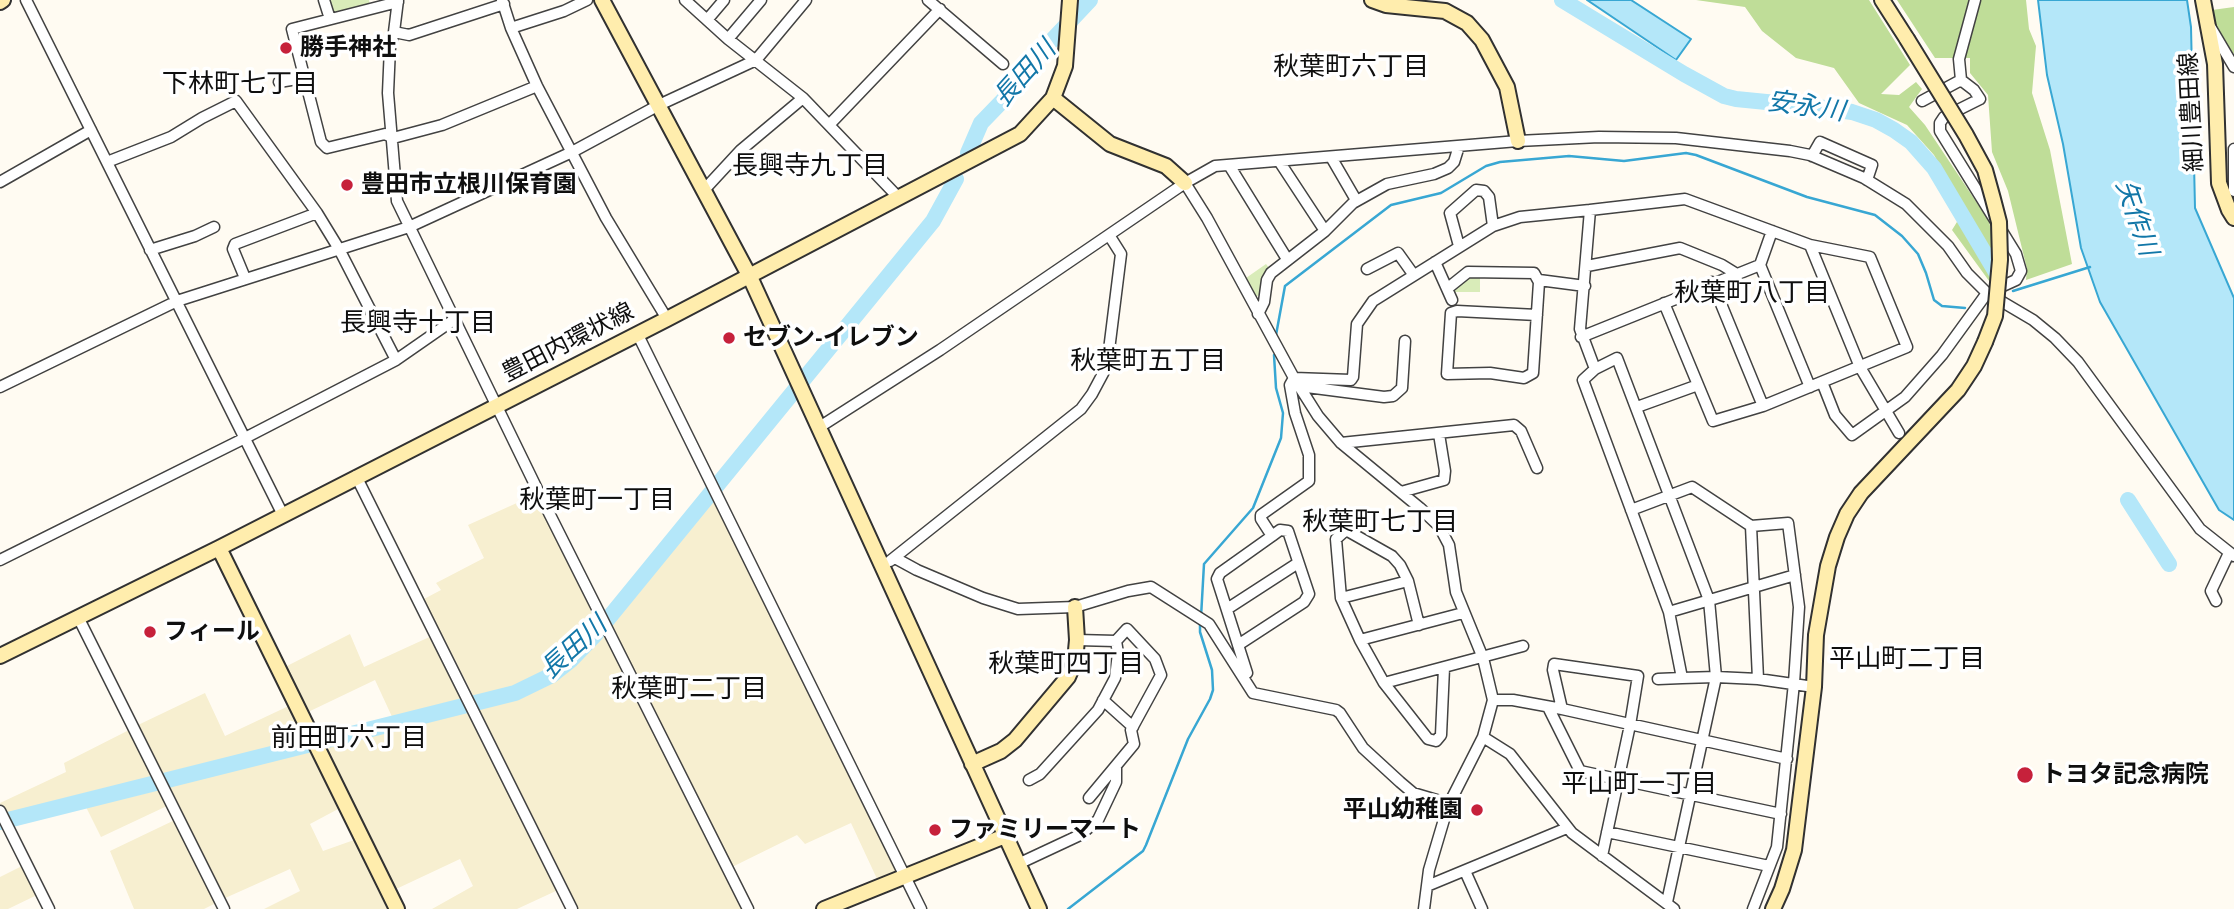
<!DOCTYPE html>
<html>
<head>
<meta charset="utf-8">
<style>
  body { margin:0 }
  canvas { display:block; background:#fffbf2 }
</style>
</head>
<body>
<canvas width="2234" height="909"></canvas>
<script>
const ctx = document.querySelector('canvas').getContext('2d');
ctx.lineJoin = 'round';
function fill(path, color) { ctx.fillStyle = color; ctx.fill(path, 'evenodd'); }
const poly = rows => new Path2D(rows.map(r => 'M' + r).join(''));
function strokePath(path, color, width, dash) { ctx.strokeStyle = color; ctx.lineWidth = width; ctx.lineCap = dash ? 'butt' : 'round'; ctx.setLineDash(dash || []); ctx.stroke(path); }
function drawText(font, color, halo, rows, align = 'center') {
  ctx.font = font + ' "Zilla Slab","Noto Sans JP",serif'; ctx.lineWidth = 7; ctx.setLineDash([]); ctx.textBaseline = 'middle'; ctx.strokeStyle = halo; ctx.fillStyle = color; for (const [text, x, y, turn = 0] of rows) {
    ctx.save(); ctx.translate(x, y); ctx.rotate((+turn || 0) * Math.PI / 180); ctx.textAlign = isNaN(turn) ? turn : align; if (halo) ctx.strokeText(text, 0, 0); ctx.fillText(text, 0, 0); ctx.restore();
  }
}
fill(poly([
  [539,493,603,620,567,657,536,681,475,699,424,599,441,590,436,583,484,558,468,525],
  [715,493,901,869,878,881,851,823,805,844,797,835,728,869,608,623],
  [605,632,744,909,572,909,478,709,545,687],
  [350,634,364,667,436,634,470,701,394,721,375,680,306,713,285,667],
  [205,693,225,736,295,703,313,740,162,778,138,725],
  [468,711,558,890,517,909,432,909,473,886,460,859,394,890,323,748],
  [133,728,159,779,3,817,0,803,66,772,64,763],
  [310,751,340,808,310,824,323,851,354,840,391,909,264,909,300,891,290,869,223,899,167,785],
  [158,788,167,806,101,837,85,805],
  [179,818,216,903,204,909,134,909,110,851],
  [22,866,37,895,8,909,0,909,0,877]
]), '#f7efd0');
fill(poly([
  [328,0,369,0,370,6,335,15,332,13],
  [1266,264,1270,269,1261,294,1256,297,1246,278],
  [1471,275,1480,275,1480,292,1454,292,1454,288]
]), '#d9ecb9');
fill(poly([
  [1696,0,1869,0,1910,65,1881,94,1899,95,1916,82,1922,89,1909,107,1925,125,1989,221,1993,241,1992,285,1952,230,1965,209,1934,155,1907,125,1859,103,1834,68,1796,58,1762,31,1745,7],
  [1897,0,2026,0,2029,29,2036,46,2032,93,2050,150,2072,264,2026,280,2027,269,2008,191,1992,152,1988,95,1970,73,1970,58,1935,58],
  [2234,7,2234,54,2213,25,2212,10]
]), '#bfdd98');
const water = poly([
  [1587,0,1631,0,1691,39,1676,60,1587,0],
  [2038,0,2187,0,2191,27,2195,208,2234,298,2234,520,2219,510,2100,302,2081,248,2063,144,2047,75,2038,0]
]);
fill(water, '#b4e7f9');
strokePath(water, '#38a7d3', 2);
strokePath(poly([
  [2013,291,2090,267],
  [1276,335,1285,286,1391,205,1441,193,1486,166,1500,162,1569,156,1624,161,1686,153,1696,155,1807,197,1875,215,1902,236,1918,254,1926,273,1934,300,1942,306,1965,308],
  [1201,617,1204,564,1253,508,1281,438,1283,413,1276,388,1274,355],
  [1068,909,1143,851,1146,845,1188,739,1210,699,1213,690,1212,670,1200,632,1200,623]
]), '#38a7d3', 2.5);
strokePath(poly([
  [1562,0,1684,74,1724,96,1736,99,1817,107,1852,112,1876,120,1894,130,1911,142,1934,168,1997,274],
  [968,153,981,123,1010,93,1026,68,1090,0],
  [2128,500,2169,564],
  [0,822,515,693,552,675,571,660,594,636,933,221,956,179]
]), '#b4e7f9', 16);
const street = poly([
  [26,0,282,513],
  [324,0,330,19],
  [398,0,394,32,390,47,388,93,397,201,539,493,748,909],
  [502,0,511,28,537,86,606,218,667,319],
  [685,0,728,39,803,98,897,196],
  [928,0,1003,64],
  [398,2,292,29,321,142,327,148,385,134,393,138,442,125,537,86],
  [707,20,724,0],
  [511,28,564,11,587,0],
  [2211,28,2234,67],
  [394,32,409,35,504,4],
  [728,39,761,0],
  [1961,80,1959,59,1975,0],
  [279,82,303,78],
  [1922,101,1961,80,1974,90,1980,99,1944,117,1940,123,1940,131,2016,254,2021,271,2016,280,1994,290],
  [829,125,940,9],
  [2234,149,2234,191],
  [1812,156,1820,142,1872,165,1867,180],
  [1331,157,1356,200],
  [1279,161,1325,231],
  [107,162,171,137,202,118,236,101,317,213,339,249,396,360],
  [1229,165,1287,259],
  [0,182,91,130],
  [1185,183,1207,218,1294,378,1318,416,1341,443,1420,508,1439,526,1449,545,1456,592,1483,658,1493,700,1483,737,1448,806,1429,870,1424,909],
  [704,190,741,150,803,98],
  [1772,231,1760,265,1810,387],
  [1810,245,1860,367,1899,433],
  [1459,246,1450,213,1476,190,1484,191,1489,197,1493,226],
  [150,250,195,236,214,227],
  [1435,262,1452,300],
  [1587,266,1680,248,1722,265,1735,273],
  [1367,269,1398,253,1413,274],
  [245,278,233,249,235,244,317,213],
  [1539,280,1585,286],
  [1712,282,1763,406],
  [1448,288,1468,272,1534,273,1539,282,1533,373,1524,378,1490,373,1447,374,1451,313,1457,311,1537,315],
  [1994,297,2033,320,2055,338,2078,362,2200,529,2234,556],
  [1258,314,1264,302,1267,280,1271,273,1325,231,1353,203,1387,184,1434,174,1448,168,1454,162,1459,146],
  [637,333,921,909],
  [1581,337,1760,265],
  [1595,369,1580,329,1590,210,1685,199,1810,245,1870,257,1907,347,1763,406,1713,421,1664,303],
  [1294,378,1351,380,1353,377,1357,324,1373,301,1493,226,1520,217,1590,210],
  [1299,386,1384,397,1393,396,1402,388,1405,341],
  [0,387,177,301,409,227,572,152,659,105,756,60,806,0],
  [1637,407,1698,385],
  [818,428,940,350,1185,183,1215,166,1518,141,1599,137,1676,138,1790,151,1810,155,1864,178,1906,204,1948,246,1967,273,1987,293,1942,355,1905,397,1852,435,1835,415,1822,382],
  [1341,443,1514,425,1521,431,1537,468],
  [356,476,572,909],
  [1401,492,1444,480,1445,471,1439,434],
  [1631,510,1692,487,1751,526,1788,523,1799,607,1794,683,1777,847,1753,909],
  [1751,526,1758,679],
  [895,558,917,570,983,598,1018,609,1075,607,1128,591,1151,587,1209,624,1253,693,1336,710,1340,713,1363,748,1400,782,1413,793,1440,801,1448,806],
  [0,560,245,438,396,360,455,319],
  [890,561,1081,409,1092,394,1107,366,1121,254,1109,235],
  [1341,598,1408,581],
  [2216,601,2211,591,2229,553],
  [1227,609,1298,563],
  [1669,612,1795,575],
  [1463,613,1360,640,1384,683,1523,646],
  [78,617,224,909],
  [1077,640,1116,641,1127,629,1155,659,1161,675,1131,730,1134,744,1089,798],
  [1360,640,1341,598,1336,539,1346,530,1392,556,1400,565,1408,581,1419,625],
  [1238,645,1304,602,1309,594,1288,531,1280,530,1272,536,1261,519,1261,515,1309,481,1309,455,1295,413,1290,385,1294,378],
  [1247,673,1217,579,1220,573,1272,536],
  [1658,679,1682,678],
  [1384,683,1428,739,1436,741,1441,735,1444,668],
  [1103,700,1133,727],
  [1493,700,1513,700,1562,709,1787,759],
  [1548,707,1580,771,1781,814],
  [1562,709,1553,670,1554,664,1638,676,1630,725,1602,856],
  [1483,737,1510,754,1572,833,1674,909],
  [1029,780,1040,774,1098,710,1115,678,1118,653,1116,641],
  [0,811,49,909],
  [1607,832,1769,866],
  [1018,864,1080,835,1098,820,1116,782,1116,766],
  [1465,871,1482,909],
  [1427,886,1567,828],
  [1667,902,1716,677,1709,600,1617,358,1595,369,1583,380,1669,612,1682,678,1716,677,1758,679,1814,687]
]);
const secondary = poly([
  [602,0,750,277,1039,909],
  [1372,0,1386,5,1445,11,1467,23,1482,40,1507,87,1518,141],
  [1882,0,1907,39],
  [2203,0,2215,64,2219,183,2229,210,2234,218],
  [0,2,3,0],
  [1053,98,1110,144,1166,166,1185,183],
  [219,548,397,909],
  [0,656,219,548,667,319,1020,134,1053,98,1065,66,1070,0],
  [972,764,1001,751,1015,740,1068,677,1075,661,1077,640,1075,607],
  [824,909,1005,836],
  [1773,909,1782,889,1794,850,1814,687,1816,635,1828,566,1837,537,1847,514,1861,493,1958,390,1974,366,1985,342]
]);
strokePath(street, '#424242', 13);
strokePath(secondary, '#313131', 18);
strokePath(street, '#fff', 10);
strokePath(secondary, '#ffedad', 14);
const secondaryBridge = poly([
  [1907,39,1966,135,1985,170,1993,199,1999,222,2000,260,1995,316,1985,342]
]);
strokePath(secondaryBridge, '#313131', 18, []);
strokePath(secondaryBridge, '#ffedad', 14);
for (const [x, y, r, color] of [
  [286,48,7,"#c6213b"],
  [347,185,7,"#c6213b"],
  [729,338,7,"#c6213b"],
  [150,632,7,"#c6213b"],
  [2025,775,9,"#c6213b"],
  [1477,810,7,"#c6213b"],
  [935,830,7,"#c6213b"]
]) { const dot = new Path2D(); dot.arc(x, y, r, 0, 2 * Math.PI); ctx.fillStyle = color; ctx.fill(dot); strokePath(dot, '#fff', 2.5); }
drawText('bold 24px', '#0f0f0f', '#fff', [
  ["勝手神社",300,48],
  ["豊田市立根川保育園",361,185],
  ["セブン-イレブン",743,338],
  ["フィール",164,632],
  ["トヨタ記念病院",2041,775],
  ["平山幼稚園",1463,810,"right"],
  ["ファミリーマート",949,830]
], 'left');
drawText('24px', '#0f0f0f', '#fff', [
  ["細川豊田線",2192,112,-93],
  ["豊田内環状線",568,343,-27]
]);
drawText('26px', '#0f0f0f', '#fff', [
  ["秋葉町六丁目",1351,68],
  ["下林町七丁目",240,85],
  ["長興寺九丁目",810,167],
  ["秋葉町八丁目",1752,294],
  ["長興寺十丁目",418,324],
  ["秋葉町五丁目",1148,362],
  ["秋葉町一丁目",597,501],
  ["秋葉町七丁目",1380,523],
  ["平山町二丁目",1907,660],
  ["秋葉町四丁目",1066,665],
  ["秋葉町二丁目",689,690],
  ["前田町六丁目",349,739],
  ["平山町一丁目",1639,785]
]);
drawText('italic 26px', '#1277a8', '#fff', [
  ["長田川",1025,74,-48],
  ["安永川",1806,107,8],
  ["矢作川",2136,218,71],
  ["長田川",574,648,-42]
]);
</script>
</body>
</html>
